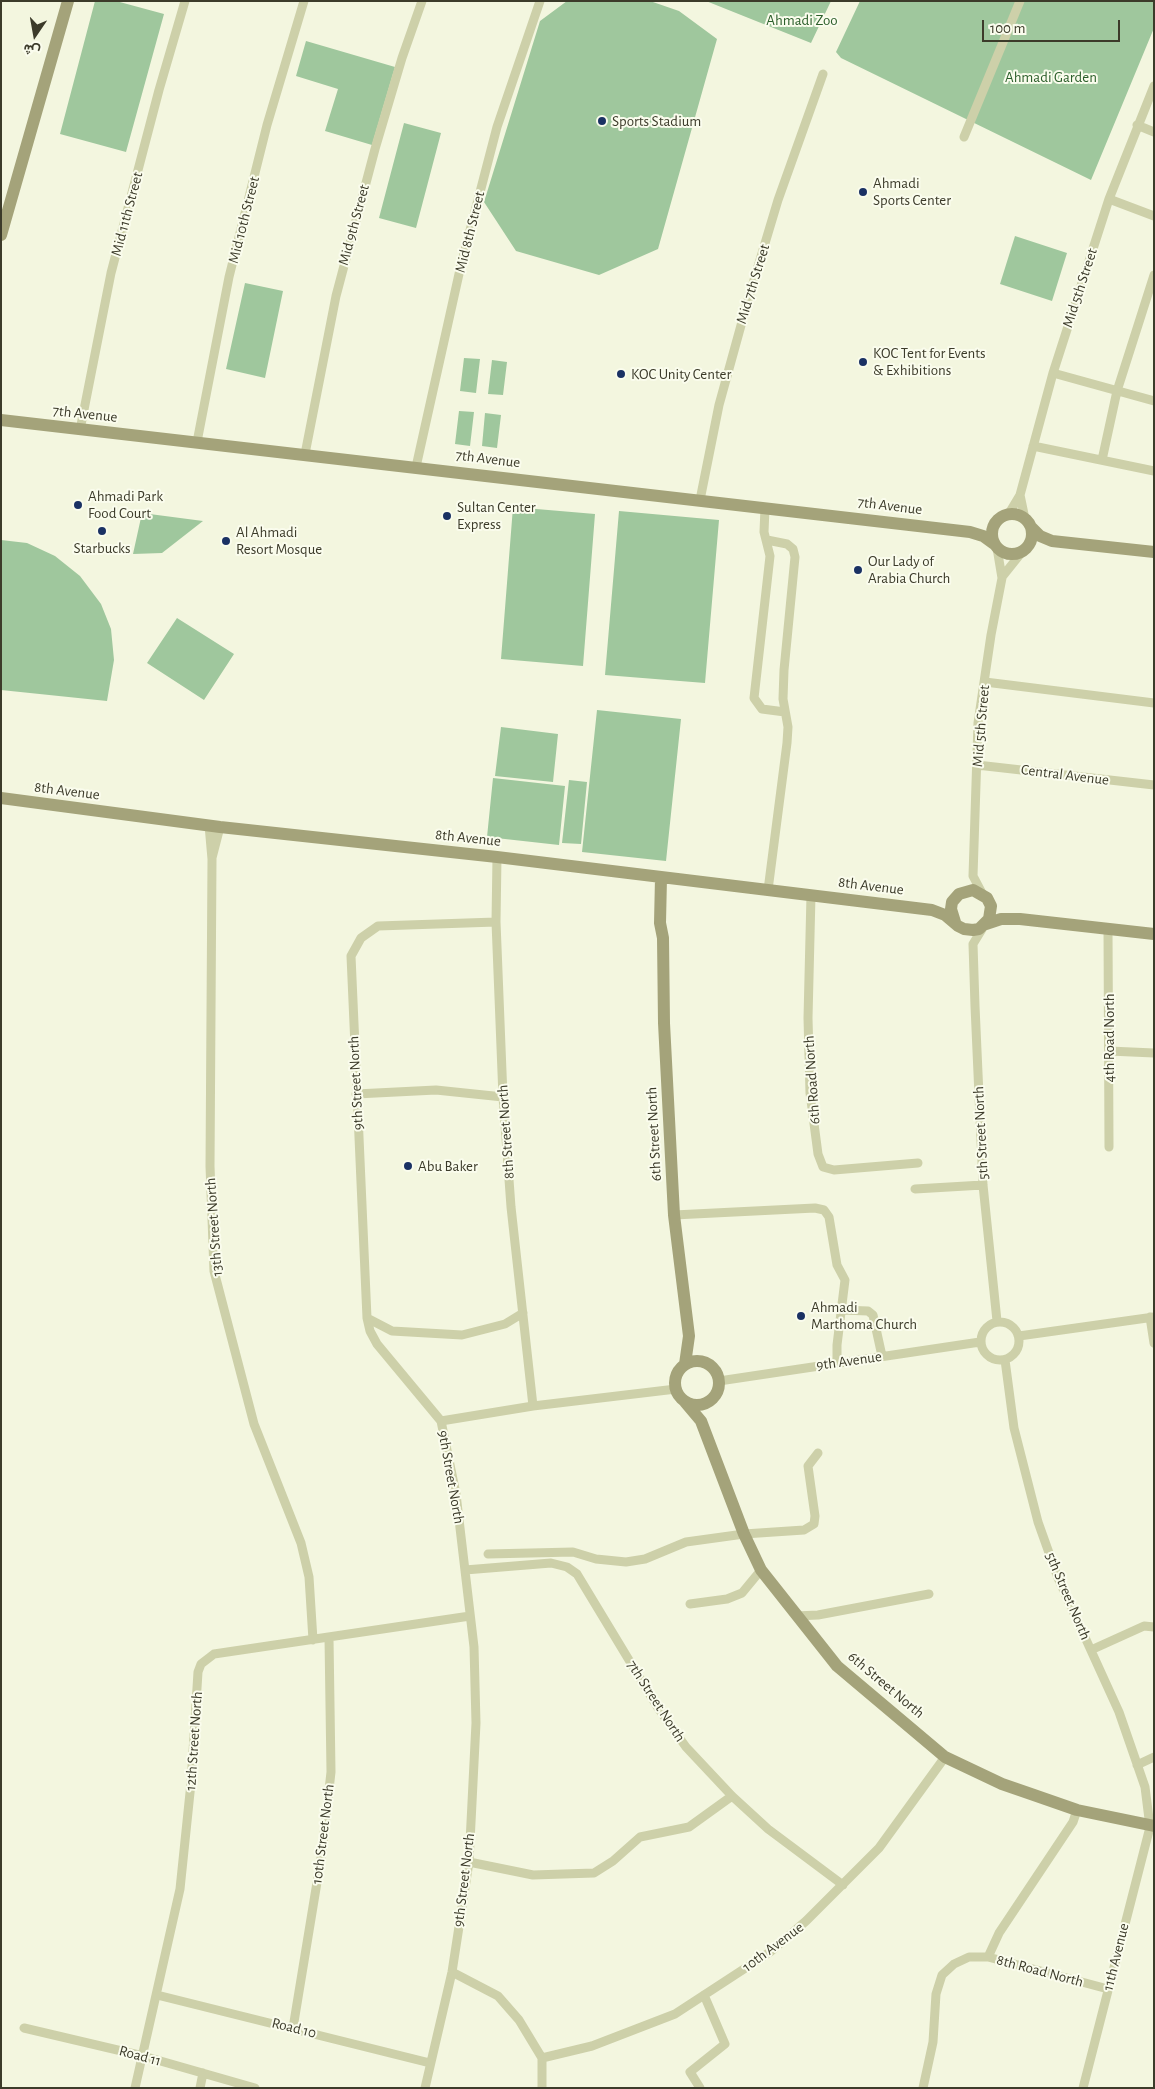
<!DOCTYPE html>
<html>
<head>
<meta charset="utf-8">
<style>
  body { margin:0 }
  #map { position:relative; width:1155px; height:2089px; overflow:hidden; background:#f3f6df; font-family:"Alegreya Sans",Vazirmatn,sans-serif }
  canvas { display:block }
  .frame { position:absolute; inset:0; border:2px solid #3c3b2a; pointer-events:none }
  .north { position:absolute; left:10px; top:10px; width:50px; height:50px; -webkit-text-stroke:4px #fafced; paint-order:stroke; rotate:192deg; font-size:14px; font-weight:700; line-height:20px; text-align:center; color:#3c3b2a }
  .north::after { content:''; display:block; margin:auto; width:18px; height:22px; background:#3c3b2a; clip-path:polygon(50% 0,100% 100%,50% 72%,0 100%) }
  .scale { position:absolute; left:982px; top:20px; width:138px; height:22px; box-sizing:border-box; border:2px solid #3c3b2a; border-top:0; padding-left:6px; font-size:15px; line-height:18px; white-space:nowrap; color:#3c3b2a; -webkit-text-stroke:4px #fafced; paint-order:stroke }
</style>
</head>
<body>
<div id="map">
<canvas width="1155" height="2089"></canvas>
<div class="frame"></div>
<div class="north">ش</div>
<div class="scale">100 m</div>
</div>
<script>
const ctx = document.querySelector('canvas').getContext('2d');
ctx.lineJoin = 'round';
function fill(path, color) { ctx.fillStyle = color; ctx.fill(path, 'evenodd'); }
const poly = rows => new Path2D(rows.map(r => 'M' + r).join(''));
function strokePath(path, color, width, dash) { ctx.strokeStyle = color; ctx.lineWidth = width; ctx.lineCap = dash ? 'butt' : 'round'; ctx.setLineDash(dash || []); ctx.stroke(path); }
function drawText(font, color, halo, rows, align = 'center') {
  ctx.font = font + ' "Alegreya Sans",sans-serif'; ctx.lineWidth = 4; ctx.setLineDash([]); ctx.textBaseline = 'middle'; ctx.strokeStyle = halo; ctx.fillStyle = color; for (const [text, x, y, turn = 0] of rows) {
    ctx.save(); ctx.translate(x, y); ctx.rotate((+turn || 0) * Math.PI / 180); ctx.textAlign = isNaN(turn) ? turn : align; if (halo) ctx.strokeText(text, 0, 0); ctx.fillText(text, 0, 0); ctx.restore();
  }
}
fill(poly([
  [95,1,116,1,164,14,126,152,60,134],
  [567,1,650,1,679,11,717,39,658,249,599,275,516,251,484,202,540,21],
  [706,1,831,1,811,43],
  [860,1,1154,1,1154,28,1091,180,841,58,836,52],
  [306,41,395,67,372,145,325,131,338,89,296,76],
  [404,123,441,133,416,228,379,218],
  [1015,236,1067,253,1052,301,1000,284],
  [245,283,283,291,265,378,226,369],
  [464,358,480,359,476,393,460,391],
  [492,360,507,362,503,395,488,394],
  [459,411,474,412,470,446,455,444],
  [485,413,501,415,497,448,482,446],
  [513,507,595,514,583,666,501,659],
  [619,511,719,520,705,683,605,675],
  [142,513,203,521,162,553,133,554],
  [1,540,27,543,55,556,80,576,101,604,111,629,114,660,107,701,1,690],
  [177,618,234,654,204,700,147,663],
  [597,710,681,719,666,861,582,852],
  [501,727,558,734,553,782,495,776],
  [493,778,565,786,559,845,487,837],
  [569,780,587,782,581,844,562,843]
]), '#9fc79d');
strokePath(poly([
  [1137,125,1154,132],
  [964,137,1020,1],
  [1109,199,1154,216],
  [1053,373,1154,401],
  [80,430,111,273,159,90,185,1],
  [197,442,229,277,267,125,304,1],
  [1033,446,1154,471],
  [305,454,336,296,375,149,402,58,422,1],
  [1102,460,1117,391,1154,275],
  [416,467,461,265,497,127,540,1],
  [1020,495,1025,519],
  [700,500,719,405,748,300,778,200,823,74],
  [765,508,764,532,770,556,754,698,762,709,785,712],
  [1008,515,1020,495,1053,373,1109,199,1154,86],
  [767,540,787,544,793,549,795,557,784,670,783,699,788,727,787,743,768,890],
  [1002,577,1022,552],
  [985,682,1154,703],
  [977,765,1154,785],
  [209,825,212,859,210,1166,214,1271,254,1424,301,1543,309,1577,313,1640],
  [497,857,496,922,503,1097,511,1207,533,1406],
  [212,858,220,827],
  [982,893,973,876,978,723,991,635,1002,578,997,548],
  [811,895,808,1018,810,1093,818,1154,823,1167,834,1170,918,1163],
  [984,926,973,944,975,1006,983,1185,997,1321],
  [1108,929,1109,1147],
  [1109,1051,1154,1053],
  [356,1094,436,1090,503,1097],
  [915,1189,983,1185],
  [674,1215,815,1208,824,1210,829,1217,837,1265,845,1280,837,1345,837,1363],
  [842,1310,868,1311,873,1315,882,1356],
  [1150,1317,1154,1343],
  [367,1318,392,1331,462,1335,505,1324,523,1313],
  '981 1341a19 19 0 1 1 38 0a19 19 0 1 1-38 0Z',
  [1019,1336,1154,1317],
  [1005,1360,1014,1428,1038,1522,1058,1578,1119,1712,1145,1787,1150,1827,1083,2088],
  [719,1381,980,1342],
  [441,1421,533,1406,676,1389],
  [488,1554,573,1552,596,1559,626,1562,645,1559,686,1542,744,1534,804,1530,814,1524,815,1516,808,1466,818,1453],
  [465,1570,551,1563,567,1567,577,1574,658,1708,686,1747,732,1796,768,1829,843,1885],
  [690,1604,727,1599,742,1593,761,1570],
  [796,1616,818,1615,929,1594],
  [1091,1650,1144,1626,1154,1627],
  [1137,1765,1154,1757],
  [469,1862,533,1875,594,1873,613,1861,640,1837,689,1827,732,1796],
  [988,1957,999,1933,1073,1822,1077,1810],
  [452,1972,498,1996,519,2020,542,2058,542,2088],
  [157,1995,430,2063],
  [24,2028,143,2056,255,2088],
  [293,2028,322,1852,331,1772,329,1638],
  [542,2058,592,2046,675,2014,770,1952,806,1921,879,1848,945,1757],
  [135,2088,180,1889,191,1783,198,1672,201,1664,214,1654,470,1616],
  [200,2088,203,2073],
  [425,2088,452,1972,469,1862,476,1723,474,1647,456,1494,441,1421,377,1344,370,1331,367,1318,351,956,361,938,378,926,496,922],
  [700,2088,690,2072,725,2044,704,1995],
  [923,2088,933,2042,936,1994,942,1975,954,1964,969,1957,988,1957,1108,1989]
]), '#cdd0a9', 9);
strokePath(poly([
  [1,235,68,1],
  [1,420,970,532,983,536,994,544],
  '992 534a20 20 0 1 1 40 0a20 20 0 1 1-40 0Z',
  [1031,527,1040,536,1052,541,1154,552],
  [1,798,220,827,497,857,932,910,945,915,958,926,964,929,973,930,979,929,989,919,991,906,987,898,973,890,959,894,952,902,951,909,955,922],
  [661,878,660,923,663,938,664,1023,674,1215,689,1336,685,1364],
  [986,924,1001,919,1020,919,1154,934],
  '675 1383a22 22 0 1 1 44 0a22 22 0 1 1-44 0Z',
  [685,1402,701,1421,744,1534,761,1570,837,1666,945,1757,1002,1784,1031,1794,1077,1810,1154,1826]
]), '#a4a37a', 12);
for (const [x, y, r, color] of [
  [602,121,5,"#1a3163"],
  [863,192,5,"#1a3163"],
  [863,362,5,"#1a3163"],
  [621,374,5,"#1a3163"],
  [78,505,5,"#1a3163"],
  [447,516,5,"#1a3163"],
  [102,531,5,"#1a3163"],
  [226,541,5,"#1a3163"],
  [858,570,5,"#1a3163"],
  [408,1166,5,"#1a3163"],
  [801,1316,5,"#1a3163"]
]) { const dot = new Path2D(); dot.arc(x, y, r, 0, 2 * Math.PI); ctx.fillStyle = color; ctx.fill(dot); strokePath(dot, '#fafced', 2); }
drawText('15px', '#2b5e2a', '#fafced', [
  ["Ahmadi Zoo",802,20],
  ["Ahmadi Garden",1051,77]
]);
drawText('15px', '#3c3b2a', '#fafced', [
  ["Sports Stadium",612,121],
  ["Ahmadi",873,183],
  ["Sports Center",873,200],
  ["KOC Tent for Events",873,353],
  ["& Exhibitions",873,370],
  ["KOC Unity Center",631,374],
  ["Ahmadi Park",88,496],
  ["Food Court",88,513],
  ["Sultan Center",457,507],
  ["Express",457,524],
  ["Al Ahmadi",236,532],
  ["Resort Mosque",236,549],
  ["Starbucks",102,548,"center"],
  ["Our Lady of",868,561],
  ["Arabia Church",868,578],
  ["Abu Baker",418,1166],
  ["Ahmadi",811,1307],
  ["Marthoma Church",811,1324]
], 'left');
drawText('15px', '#3c3b2a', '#fafced', [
  ["Mid 11th Street",127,214,-75],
  ["Mid 10th Street",244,220,-76],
  ["Mid 9th Street",354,225,-75],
  ["Mid 8th Street",470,232,-76],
  ["Mid 7th Street",753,284,-73],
  ["Mid 5th Street",1080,288,-72],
  ["7th Avenue",85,414,6],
  ["7th Avenue",488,459,7],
  ["7th Avenue",890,506,7],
  ["Mid 5th Street",981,726,-85],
  ["Central Avenue",1065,775,7],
  ["8th Avenue",67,791,7],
  ["8th Avenue",468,838,6],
  ["8th Avenue",871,886,7],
  ["4th Road North",1109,1038,-90],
  ["6th Road North",812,1080,-94],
  ["9th Street North",356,1083,-93],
  ["8th Street North",506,1132,-94],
  ["5th Street North",981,1133,-93],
  ["6th Street North",654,1134,-93],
  ["13th Street North",214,1227,-94],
  ["9th Avenue",849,1361,-8],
  ["9th Street North",451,1477,80],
  ["5th Street North",1068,1596,67],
  ["6th Street North",886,1685,40],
  ["7th Street North",656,1701,57],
  ["12th Street North",194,1741,-86],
  ["10th Street North",323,1834,-83],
  ["9th Street North",464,1880,-83],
  ["10th Avenue",773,1947,-37],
  ["11th Avenue",1116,1957,-76],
  ["8th Road North",1040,1971,15],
  ["Road 10",294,2028,14],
  ["Road 11",140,2056,15]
]);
</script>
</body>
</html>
